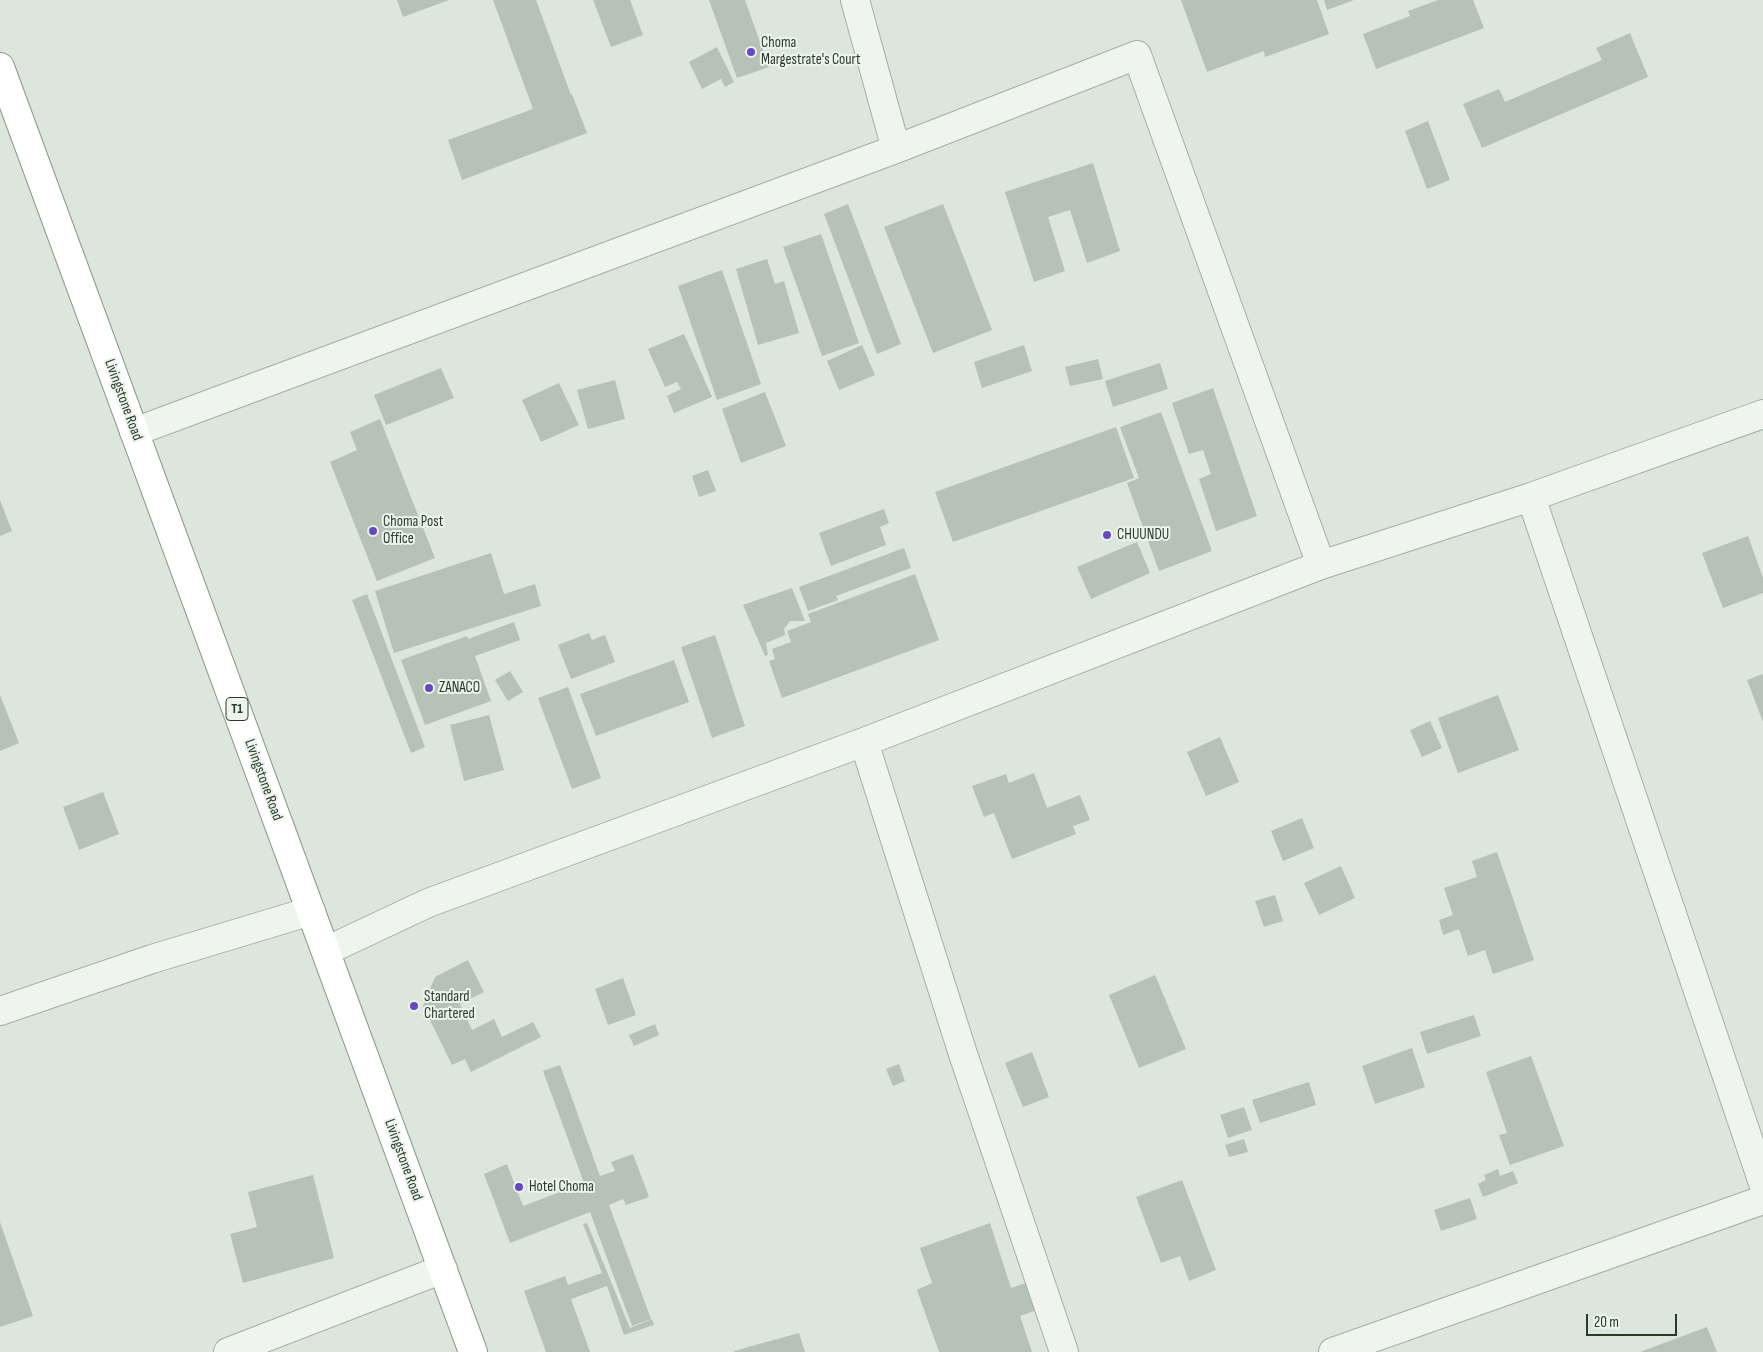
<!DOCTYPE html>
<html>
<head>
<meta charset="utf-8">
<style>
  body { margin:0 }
  #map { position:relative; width:1763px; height:1352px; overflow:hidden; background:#dde6dd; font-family:"Sofia Sans Condensed",sans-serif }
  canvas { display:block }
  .scale { position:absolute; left:1586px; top:1314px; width:91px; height:22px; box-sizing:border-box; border:2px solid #273b28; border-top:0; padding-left:6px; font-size:15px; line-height:18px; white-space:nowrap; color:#273b28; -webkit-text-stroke:4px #ecf4ec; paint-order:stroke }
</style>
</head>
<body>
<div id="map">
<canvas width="1763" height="1352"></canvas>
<div class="scale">20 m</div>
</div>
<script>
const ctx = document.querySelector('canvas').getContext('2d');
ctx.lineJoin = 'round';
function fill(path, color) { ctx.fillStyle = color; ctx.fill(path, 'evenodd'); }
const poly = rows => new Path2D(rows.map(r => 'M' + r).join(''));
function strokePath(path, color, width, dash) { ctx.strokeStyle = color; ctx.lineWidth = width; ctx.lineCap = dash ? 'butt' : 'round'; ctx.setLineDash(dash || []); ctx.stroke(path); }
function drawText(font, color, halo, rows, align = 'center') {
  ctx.font = font + ' "Sofia Sans Condensed",sans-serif'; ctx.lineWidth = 4; ctx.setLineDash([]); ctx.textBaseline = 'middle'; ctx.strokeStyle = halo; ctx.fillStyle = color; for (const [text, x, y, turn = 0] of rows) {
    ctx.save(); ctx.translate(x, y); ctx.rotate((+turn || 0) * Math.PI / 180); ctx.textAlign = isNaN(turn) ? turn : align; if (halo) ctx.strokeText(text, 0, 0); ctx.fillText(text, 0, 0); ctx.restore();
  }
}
fill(poly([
  [397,0,449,0,403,17],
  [493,0,536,0,571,95,572,94,587,133,462,180,448,140,533,109],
  [593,0,630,0,643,35,611,47],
  [709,0,745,0,769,67,737,78],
  [1181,0,1317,0,1329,34,1265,57,1264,51,1207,72],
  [1324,0,1354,0,1327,10],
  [1438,0,1473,0,1484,28,1376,69,1363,34,1410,16,1408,11],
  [1630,33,1648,77,1482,148,1463,104,1499,89,1505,102,1602,60,1596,48],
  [717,47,734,82,725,87,721,79,702,89,689,62],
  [1428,121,1450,180,1427,189,1405,131],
  [1093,163,1120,251,1087,263,1070,210,1048,217,1065,271,1034,282,1005,192],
  [848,204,901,344,877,354,824,214],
  [943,204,992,330,933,353,884,227],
  [821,234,859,343,822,356,783,247],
  [767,259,775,284,784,281,799,333,758,345,736,269],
  [722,270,761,384,717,400,678,286],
  [684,334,712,397,674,413,667,396,681,389,677,382,665,387,648,349],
  [862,345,875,375,839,390,827,361],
  [1024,345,1032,371,982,388,974,362],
  [1098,359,1103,379,1070,386,1065,367],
  [1160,363,1168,389,1113,407,1105,381],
  [441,368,454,398,386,425,374,395],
  [615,380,625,419,588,429,577,390],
  [559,383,579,425,541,442,522,400],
  [1213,388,1257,516,1216,531,1199,479,1211,474,1203,450,1189,454,1172,403],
  [765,392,786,446,741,463,722,409],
  [1161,412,1212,551,1159,571,1127,483,1139,478,1120,427],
  [380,419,435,558,377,581,330,462,357,450,350,432],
  [1116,427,1134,478,953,542,935,492],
  [708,470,716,491,699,497,692,476],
  [0,500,12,531,0,536],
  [884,509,889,523,880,527,886,545,831,566,819,533],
  [1748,536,1763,578,1763,593,1723,608,1702,553],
  [1137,542,1150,573,1091,599,1077,567],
  [904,548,911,568,836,596,838,600,808,611,799,587],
  [491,553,504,594,535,584,541,606,394,653,375,591],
  [915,574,939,640,782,698,769,661,775,659,772,649,791,642,787,631,811,622,808,614],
  [792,588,805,621,790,621,784,629,785,635,766,643,768,655,765,656,743,605],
  [367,594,425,747,411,753,352,600],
  [514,622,520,640,475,656,491,701,425,725,401,660,467,636,468,639],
  [589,633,592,640,605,635,615,662,571,679,558,645],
  [715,635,745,726,712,738,681,647],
  [674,660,689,702,596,736,580,694],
  [510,671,523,692,508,701,495,680],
  [1763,674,1763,722,1747,680],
  [568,687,601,778,572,789,538,698],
  [0,695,19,743,0,751],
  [1498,695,1519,750,1458,773,1438,718],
  [489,715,504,770,464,781,450,725],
  [1430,721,1442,748,1422,757,1410,730],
  [1220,737,1239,782,1206,796,1187,752],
  [1034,773,1047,808,1080,795,1090,820,1073,826,1076,834,1012,859,994,813,984,817,972,786,1006,774,1009,783],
  [103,792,119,834,79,850,63,807],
  [1302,818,1314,848,1283,861,1271,831],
  [1497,852,1534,960,1493,974,1485,950,1468,956,1459,929,1443,935,1439,920,1453,915,1444,888,1477,877,1472,861],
  [1341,866,1355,898,1319,915,1304,883],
  [1275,895,1283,921,1264,927,1255,901],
  [468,960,484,992,460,1004,472,1030,494,1019,502,1037,533,1022,541,1037,471,1072,465,1059,452,1065,423,1006,435,977],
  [1155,975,1186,1049,1139,1068,1109,995],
  [623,978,636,1015,608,1025,595,989],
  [1474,1015,1481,1036,1427,1054,1420,1032],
  [655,1024,659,1035,634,1046,629,1035],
  [1412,1048,1425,1087,1375,1104,1362,1066],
  [1032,1052,1049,1097,1023,1107,1005,1063],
  [1531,1056,1564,1146,1510,1165,1499,1135,1507,1133,1486,1072],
  [899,1064,905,1081,893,1086,886,1069],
  [560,1065,600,1176,615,1171,611,1162,633,1154,649,1197,626,1205,623,1199,609,1205,651,1319,632,1326,590,1212,510,1243,484,1174,507,1164,523,1206,584,1183,543,1071],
  [1309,1082,1316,1105,1260,1123,1252,1100],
  [1244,1107,1252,1130,1228,1138,1220,1115],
  [1244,1139,1248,1152,1229,1157,1225,1145],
  [1498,1169,1500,1176,1513,1171,1518,1183,1483,1197,1478,1184,1486,1180,1484,1175],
  [313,1175,334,1258,243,1283,230,1234,257,1227,248,1192],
  [1182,1180,1216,1270,1189,1281,1180,1256,1161,1263,1136,1197],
  [1470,1198,1477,1219,1441,1231,1434,1210],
  [0,1222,33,1316,0,1327],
  [587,1223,630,1328,652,1319,654,1325,624,1335,607,1286,571,1299,590,1352,546,1352,524,1291,565,1276,568,1285,602,1273,583,1224],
  [990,1223,1011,1288,1034,1280,1043,1308,1020,1316,1032,1352,939,1352,917,1290,932,1283,920,1248],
  [1707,1327,1717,1352,1640,1352],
  [799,1333,805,1352,734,1352,734,1351]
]), '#b5c2b5');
const street = poly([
  [855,0,896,149],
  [134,432,896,149,1137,55,1321,565],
  [1531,497,1763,1183],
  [864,742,963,1054,1064,1352],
  [326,951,428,903,864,742,1321,565,1531,497,1763,414],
  [0,1011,152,959,311,911],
  [228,1352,443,1269],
  [1333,1352,1763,1200]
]);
const highway = poly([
  [0,67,473,1352]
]);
strokePath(street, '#a3afa3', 30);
strokePath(highway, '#859b85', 30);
strokePath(street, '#eff4ef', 28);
strokePath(highway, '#fff', 28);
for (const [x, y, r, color] of [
  [751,52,5,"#6748c4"],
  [373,531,5,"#6748c4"],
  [1107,535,5,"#6748c4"],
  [429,688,5,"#6748c4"],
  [414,1006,5,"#6748c4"],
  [519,1187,5,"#6748c4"]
]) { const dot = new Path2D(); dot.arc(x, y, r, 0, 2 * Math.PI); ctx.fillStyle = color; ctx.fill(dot); strokePath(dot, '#ecf4ec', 2); }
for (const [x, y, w] of [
  [237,709,22]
]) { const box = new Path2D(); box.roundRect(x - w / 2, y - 11.5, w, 23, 4); ctx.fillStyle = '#ecf4ec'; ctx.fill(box); strokePath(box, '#273b28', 1); }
drawText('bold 14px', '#273b28', null, [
  ["T1",237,709]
]);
drawText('15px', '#273b28', '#ecf4ec', [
  ["Choma",761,43],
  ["Margestrate's Court",761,60],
  ["Choma Post",383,522],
  ["Office",383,539],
  ["CHUUNDU",1117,535],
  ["ZANACO",439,688],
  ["Standard",424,997],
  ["Chartered",424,1014],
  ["Hotel Choma",529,1187]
], 'left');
drawText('15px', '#273b28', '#ecf4ec', [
  ["Livingstone Road",123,400,70],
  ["Livingstone Road",263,780,70],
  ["Livingstone Road",403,1160,70]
]);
</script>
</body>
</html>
